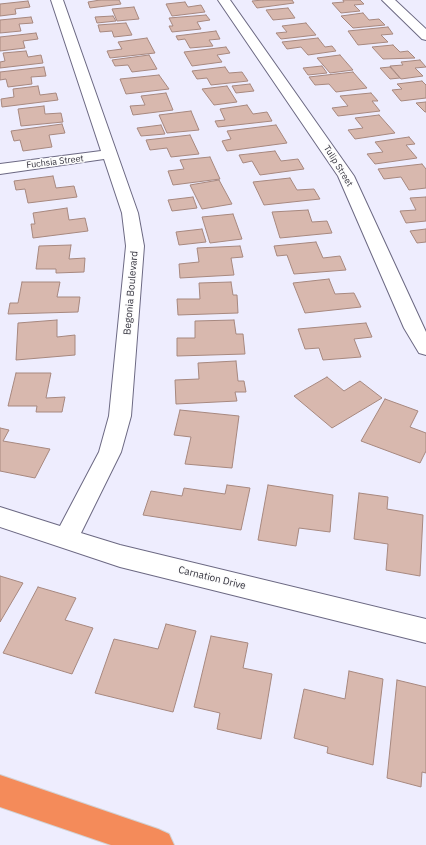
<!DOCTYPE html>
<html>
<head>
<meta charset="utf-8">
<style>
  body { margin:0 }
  canvas { display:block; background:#eeedfe }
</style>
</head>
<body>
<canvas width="426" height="845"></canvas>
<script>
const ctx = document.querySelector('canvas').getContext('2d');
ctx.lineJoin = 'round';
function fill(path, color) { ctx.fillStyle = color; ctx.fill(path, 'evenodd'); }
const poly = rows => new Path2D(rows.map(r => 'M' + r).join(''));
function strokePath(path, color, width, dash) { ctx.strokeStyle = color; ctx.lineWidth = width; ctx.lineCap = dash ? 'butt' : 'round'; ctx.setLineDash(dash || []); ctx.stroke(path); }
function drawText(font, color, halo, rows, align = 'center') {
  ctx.font = font + ' "IBM Plex Sans",sans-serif'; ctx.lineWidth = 3; ctx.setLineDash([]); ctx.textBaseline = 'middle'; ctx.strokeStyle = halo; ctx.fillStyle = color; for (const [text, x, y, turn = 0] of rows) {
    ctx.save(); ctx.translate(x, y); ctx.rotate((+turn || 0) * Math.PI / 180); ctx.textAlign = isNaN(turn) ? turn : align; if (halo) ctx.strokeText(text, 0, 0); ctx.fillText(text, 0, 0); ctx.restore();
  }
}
const building = poly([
  [100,0,119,0,121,4,90,8,88,2,100,0],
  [263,0,292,0,294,3,257,8,252,1,263,0],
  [343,0,360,0,364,4,354,5,360,11,341,13,332,3,344,2,343,0],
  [28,1,30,7,15,9,16,14,0,16,0,4,28,1],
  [185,2,188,7,201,5,205,12,172,16,166,4,185,2],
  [134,7,139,19,117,21,112,9,134,7],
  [288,8,295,18,273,20,266,10,288,8],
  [363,13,369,20,379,19,385,25,353,28,341,16,363,13],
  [206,15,210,20,197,22,201,29,172,32,169,26,173,26,169,18,206,15],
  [113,16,116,21,97,23,95,17,113,16],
  [31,17,33,23,19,24,21,31,0,33,0,20,31,17],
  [126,23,132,35,114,37,112,31,100,32,98,25,126,23],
  [306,23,316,35,281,39,276,33,287,32,282,26,306,23],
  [388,27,393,34,381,35,388,42,358,45,348,31,388,27],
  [216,31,220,39,209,40,213,46,190,48,185,39,178,40,176,36,216,31],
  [36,33,38,39,23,41,25,48,0,51,0,37,36,33],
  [147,38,155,53,110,58,107,51,122,49,118,42,147,38],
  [318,38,325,47,332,46,336,51,308,55,301,47,287,49,282,42,318,38],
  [393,45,400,52,408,51,415,58,383,59,372,47,393,45],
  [226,47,230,53,217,55,222,62,192,66,184,52,226,47],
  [26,51,28,57,41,55,43,63,0,68,0,62,5,61,3,53,26,51],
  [149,55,157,69,132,72,128,65,115,66,112,60,149,55],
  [340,55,353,70,330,73,317,58,340,55],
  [420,60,426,67,415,68,423,76,401,79,390,66,403,65,401,62,420,60],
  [322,66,327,73,308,75,303,68,322,66],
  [44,67,46,76,31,77,32,84,8,87,6,79,0,80,0,72,44,67],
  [225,67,229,73,242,72,248,81,211,85,207,78,197,79,192,71,225,67],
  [390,67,400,78,390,79,380,68,390,67],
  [353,72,367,88,336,92,329,84,315,85,309,77,353,72],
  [159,75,169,89,126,94,120,79,159,75],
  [422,81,426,85,426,98,401,101,392,90,402,89,397,84,422,81],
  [250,84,254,91,236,93,232,86,250,84],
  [38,86,40,95,56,93,58,100,2,107,1,99,14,97,13,89,38,86],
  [227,86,237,102,214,105,202,89,227,86],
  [166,93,173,110,133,115,130,106,145,105,141,96,166,93],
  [371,93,378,101,372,101,380,111,338,116,332,108,348,106,340,96,371,93],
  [426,102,426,112,425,112,416,103,426,102],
  [247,105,253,114,267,112,272,121,218,127,215,121,225,120,220,109,247,105],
  [44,106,45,114,61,113,63,122,21,126,18,109,44,106],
  [191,111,199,130,167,133,159,115,191,111],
  [379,115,395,133,355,139,348,130,363,128,355,118,379,115],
  [62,124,65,133,49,135,52,147,23,151,20,140,14,141,11,131,62,124],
  [161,125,165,134,141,136,137,128,161,125],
  [276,125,287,143,227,151,222,141,231,139,227,131,276,125],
  [190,135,199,154,171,157,167,148,150,150,146,140,190,135],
  [409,137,415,144,406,145,417,158,375,164,367,154,383,152,375,142,409,137],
  [275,151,281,161,298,159,304,169,260,175,252,161,243,163,239,155,275,151],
  [210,157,220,179,173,185,168,171,184,169,180,160,210,157],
  [422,164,426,169,426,188,409,190,401,177,384,179,378,169,422,164],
  [53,176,56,188,74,186,77,197,28,203,25,189,16,190,14,181,53,176],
  [290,178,297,190,314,189,320,199,264,205,253,182,290,178],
  [219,180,232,204,202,209,190,185,219,180],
  [193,197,197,208,172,211,168,200,193,197],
  [426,197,426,221,406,223,400,211,416,210,410,198,426,197],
  [67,208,69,220,85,218,88,231,33,238,31,224,35,224,33,213,67,208],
  [308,210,312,222,327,221,332,233,280,238,272,212,308,210],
  [233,214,242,239,210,243,202,217,233,214],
  [202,229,206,242,179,245,176,232,202,229],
  [426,229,426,242,417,243,410,231,426,229],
  [316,242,323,258,340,256,346,270,294,274,287,255,277,256,274,246,316,242],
  [71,245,69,259,85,258,84,272,56,273,56,269,36,269,39,246,71,245],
  [240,246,243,257,231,258,234,275,180,278,179,264,199,262,197,248,240,246],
  [329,279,335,294,354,293,361,307,305,313,293,283,329,279],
  [22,282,60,282,57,297,80,297,78,312,8,314,10,303,18,303,22,282],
  [231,282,233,295,237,295,238,313,178,315,177,299,200,299,199,283,231,282],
  [57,320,57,337,75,335,75,355,16,360,18,323,57,320],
  [234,320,236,334,243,334,245,354,177,356,177,338,195,338,195,321,234,320],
  [366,323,372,337,354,339,361,357,323,360,319,348,305,349,298,329,366,323],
  [236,361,238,381,244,381,246,392,235,392,237,401,176,404,175,380,199,379,198,363,236,361],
  [16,373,51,373,46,398,65,397,62,412,36,412,37,406,8,406,16,373],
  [327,377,344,391,360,381,382,398,332,428,294,396,327,377],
  [385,399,418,411,410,427,426,433,426,451,420,463,361,441,385,399],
  [180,410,239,416,232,468,185,464,191,437,174,435,180,410],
  [0,428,9,430,3,441,50,449,35,478,0,471,0,428],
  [227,485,250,488,241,530,143,515,151,491,182,496,184,488,225,494,227,485],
  [268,485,333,495,330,532,299,528,296,546,258,540,268,485],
  [359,493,388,497,387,509,423,515,420,576,386,570,388,544,354,539,359,493],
  [0,576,23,583,0,622,0,576],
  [38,587,76,598,65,620,93,628,72,674,3,653,38,587],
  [166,624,196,631,173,712,95,693,114,639,158,649,166,624],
  [211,636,248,643,243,668,272,674,261,739,217,729,220,713,194,707,211,636],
  [349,671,383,679,373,765,327,753,328,747,294,738,304,689,345,699,349,671],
  [397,680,426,687,426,773,422,772,421,787,387,778,397,680]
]);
fill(building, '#d8b8ae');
strokePath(building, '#a7887f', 1);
const minor = poly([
  [51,0,63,0,138,213,144,246,131,416,121,452,81,533,120,545,426,619,426,643,120,567,0,527,0,507,60,526,99,452,109,416,126,246,122,213,104,159,0,174,0,164,101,151,51,0],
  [218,0,230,0,354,176,426,332,426,355,419,353,404,328,338,176,218,0],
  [382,0,395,0,426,29,426,40,422,39,382,0]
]);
const motorway = poly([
  [0,775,158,829,169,834,174,845,111,845,0,807,0,775]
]);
strokePath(minor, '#6c6983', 2);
strokePath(motorway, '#d2d2d4', 2);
fill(minor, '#fff');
fill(motorway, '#f48b5a');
drawText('9px', '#32313c', '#fcfcfc', [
  ["Fuchsia Street",55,162,-7],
  ["Tulip Street",338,166,58]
]);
drawText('10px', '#32313c', '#fcfcfc', [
  ["Begonia Boulevard",131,293,-85],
  ["Carnation Drive",212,578,14]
]);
</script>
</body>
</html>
